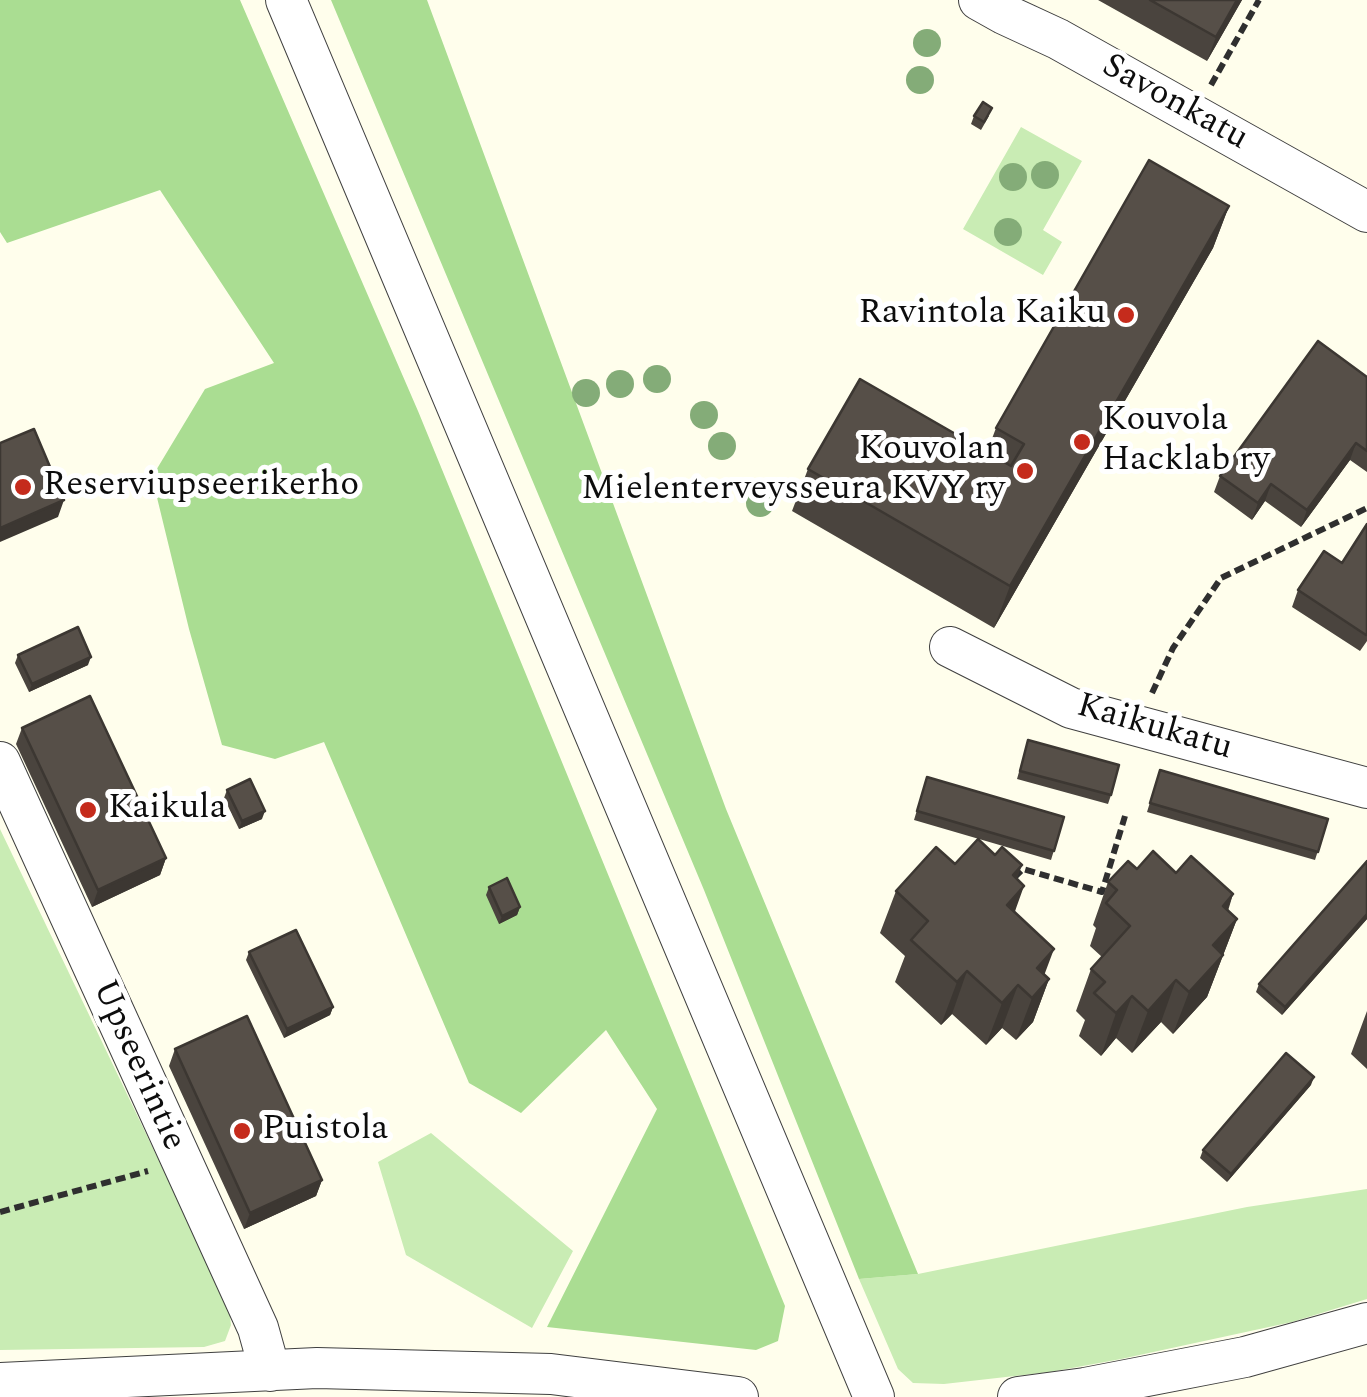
<!DOCTYPE html>
<html>
<head>
<meta charset="utf-8">
<style>
  body { margin:0 }
  canvas { display:block; background:#fffeec }
</style>
</head>
<body>
<canvas width="1367" height="1397"></canvas>
<script>
const ctx = document.querySelector('canvas').getContext('2d');
ctx.lineJoin = 'round';
function fill(path, color) { ctx.fillStyle = color; ctx.fill(path, 'evenodd'); }
const poly = rows => new Path2D(rows.map(r => 'M' + r).join(''));
function strokePath(path, color, width, dash) { ctx.strokeStyle = color; ctx.lineWidth = width; ctx.lineCap = dash ? 'butt' : 'round'; ctx.setLineDash(dash || []); ctx.stroke(path); }
function drawText(font, color, halo, rows, align = 'center') {
  ctx.font = font + ' Spectral,serif'; ctx.lineWidth = 10; ctx.setLineDash([]); ctx.textBaseline = 'middle'; ctx.strokeStyle = halo; ctx.fillStyle = color; for (const [text, x, y, turn = 0] of rows) {
    ctx.save(); ctx.translate(x, y); ctx.rotate((+turn || 0) * Math.PI / 180); ctx.textAlign = isNaN(turn) ? turn : align; if (halo) ctx.strokeText(text, 0, 0); ctx.fillText(text, 0, 0); ctx.restore();
  }
}
fill(poly([
  [1021,127,1082,161,1043,230,1062,242,1043,275,963,229],
  [0,829,229,1307,231,1325,225,1341,204,1347,0,1350],
  [431,1133,573,1251,532,1328,406,1255,378,1162],
  [1367,1189,1367,1299,1292,1322,1121,1359,1050,1372,944,1384,913,1383,898,1369,859,1279,918,1274,1247,1207]
]), '#c9ecb4');
fill(poly([
  [0,0,240,0,418,411,785,1306,778,1341,756,1350,547,1327,657,1109,606,1030,521,1113,469,1083,324,742,275,759,222,745,189,629,152,477,205,389,274,363,160,190,7,243,0,232],
  [331,0,427,0,726,809,918,1274,859,1279,704,890]
]), '#aadd92');
const minor = poly([
  [286,0,874,1397],
  [979,0,1004,14,1058,39,1367,212],
  [950,647,1071,708,1367,788],
  [0,762,258,1328,270,1371],
  [0,1383,317,1368,551,1374,738,1397],
  [1018,1397,1085,1388,1245,1357,1367,1323]
]);
strokePath(minor, '#404040', 42);
strokePath(poly([
  [1211,85,1259,0],
  [1152,693,1173,648,1221,578,1367,508],
  [1014,878,1023,869,1102,892,1125,816],
  [0,1212,148,1171]
]), '#2f2f2f', 6, [10, 5]);
strokePath(minor, '#fff', 40);
ctx.fillStyle = '#84ac78';
for (const [x, y] of [
  [927,43],
  [920,80],
  [1045,175],
  [1013,177],
  [1008,232],
  [657,379],
  [620,384],
  [586,393],
  [704,415],
  [722,446],
  [760,503]
]) { ctx.beginPath(); ctx.arc(x, y, 14, 0, 2 * Math.PI); ctx.fill(); }
fill(poly([
  [1098,0,1242,0,1207,61],
  [974,116,989,116,981,130,971,124],
  [1229,206,1213,248,994,628,792,511,808,469,987,452,996,428],
  [1367,377,1367,472,1350,460,1301,527,1265,501,1252,520,1214,492,1220,476],
  [1367,524,1367,641,1360,651,1292,607,1298,590,1342,563],
  [18,655,88,665,29,692,15,663],
  [22,728,166,858,160,875,92,907,16,744],
  [1028,740,1111,795,1108,804,1017,779],
  [1160,770,1328,819,1315,860,1147,812],
  [927,777,1064,817,1051,860,914,820],
  [227,790,262,819,239,829,224,798],
  [1367,861,1367,919,1282,1015,1256,992,1259,984],
  [1137,869,1176,873,1233,894,1228,911,1237,919,1207,997,1173,1034,1161,1022,1132,1053,1116,1038,1101,1056,1079,1036,1085,1020,1076,1011,1091,969,1102,957,1090,946,1096,928,1093,925,1108,882],
  [1017,879,1015,912,1045,975,1049,979,1033,1022,1016,1040,1002,1028,986,1045,952,1014,941,1025,895,982,905,956,880,933,896,891],
  [489,887,520,907,517,915,499,924,486,895],
  [249,952,333,1007,330,1015,284,1038,246,960],
  [1367,1011,1367,1069,1351,1054],
  [175,1049,322,1180,316,1196,244,1229,169,1066],
  [1311,1085,1227,1182,1200,1158,1203,1150]
]), '#4a443e');
fill(poly([
  [1237,0,1242,0,1207,61,1216,37],
  [1229,206,1213,248,994,628,1010,586],
  [1356,443,1350,460,1301,527,1307,510],
  [1271,484,1265,501,1252,520,1258,503],
  [64,500,58,517,0,542,0,528],
  [91,657,88,665,29,692,32,684],
  [265,811,262,819,239,829,242,821],
  [166,858,160,875,92,907,98,890],
  [1022,865,1008,903,1024,886,1009,928,991,947,1013,875],
  [1233,894,1218,937,1223,906],
  [520,907,517,915,499,924,502,916],
  [1367,914,1367,919,1282,1015,1285,1007],
  [1237,919,1207,997,1173,1034,1189,992,1213,945],
  [1054,949,1039,989,1049,979,1033,1022,1016,1040,1032,998,1037,968],
  [967,971,952,1014,941,1025,957,982],
  [1176,980,1161,1022,1132,1053,1148,1011],
  [1018,985,1002,1028,986,1045,1002,1003],
  [1132,996,1116,1038,1101,1056,1116,1013],
  [333,1007,330,1015,284,1038,287,1029],
  [1314,1077,1311,1085,1227,1182,1231,1174],
  [322,1180,316,1196,244,1229,250,1213]
]), '#3c3732');
const building = poly([
  [1150,0,1237,0,1216,37,1150,0],
  [983,102,992,108,984,122,974,116,983,102],
  [1149,160,1229,206,1010,586,808,469,860,379,1011,466,1024,444,996,428,1149,160],
  [1318,341,1367,377,1367,451,1356,443,1307,510,1271,484,1258,503,1220,476,1318,341],
  [34,429,64,500,0,528,0,443,34,429],
  [1367,524,1367,634,1366,635,1298,590,1324,551,1342,563,1367,524],
  [78,627,91,657,32,684,18,655,78,627],
  [90,696,166,858,98,890,22,728,90,696],
  [1028,740,1119,765,1111,795,1020,771,1028,740],
  [1160,770,1328,819,1318,852,1150,803,1160,770],
  [927,777,1064,817,1054,851,917,811,927,777],
  [250,779,265,811,242,821,227,790,250,779],
  [978,839,995,855,1002,847,1022,865,1013,875,1024,886,1007,905,1054,949,1037,968,1049,979,1032,998,1018,985,1002,1003,967,971,957,982,911,940,928,921,896,891,936,847,955,864,978,839],
  [1153,851,1176,873,1191,856,1233,894,1223,906,1237,919,1213,945,1223,955,1189,992,1176,980,1148,1011,1132,996,1116,1013,1094,993,1105,982,1091,969,1130,926,1106,903,1117,890,1108,882,1128,861,1137,869,1153,851],
  [1367,861,1367,914,1285,1007,1259,984,1367,861],
  [507,878,520,907,502,916,489,887,507,878],
  [296,930,333,1007,287,1029,249,952,296,930],
  [247,1016,322,1180,250,1213,175,1049,247,1016],
  [1286,1053,1314,1077,1231,1174,1203,1150,1286,1053]
]);
fill(building, '#564f48');
strokePath(building, '#3c3732', 2.5);
for (const [x, y, r, color] of [
  [1126,315,10,"#c52b1c"],
  [1082,442,10,"#c52b1c"],
  [1025,471,10,"#c52b1c"],
  [23,487,10,"#c52b1c"],
  [88,810,10,"#c52b1c"],
  [242,1131,10,"#c52b1c"]
]) { const dot = new Path2D(); dot.arc(x, y, r, 0, 2 * Math.PI); ctx.fillStyle = color; ctx.fill(dot); strokePath(dot, '#fff', 4); }
drawText('35px', '#0d0d0d', '#fff', [
  ["Savonkatu",1174,104,29],
  ["Kaikukatu",1154,729,16],
  ["Upseerintie",137,1066,66]
]);
drawText('35px', '#0d0d0d', '#fff', [
  ["Ravintola Kaiku",1106,315,"right"],
  ["Kouvola",1102,422],
  ["Hacklab ry",1102,462],
  ["Kouvolan",1005,451,"right"],
  ["Mielenterveysseura KVY ry",1005,491,"right"],
  ["Reserviupseerikerho",43,487],
  ["Kaikula",108,810],
  ["Puistola",262,1131]
], 'left');
</script>
</body>
</html>
